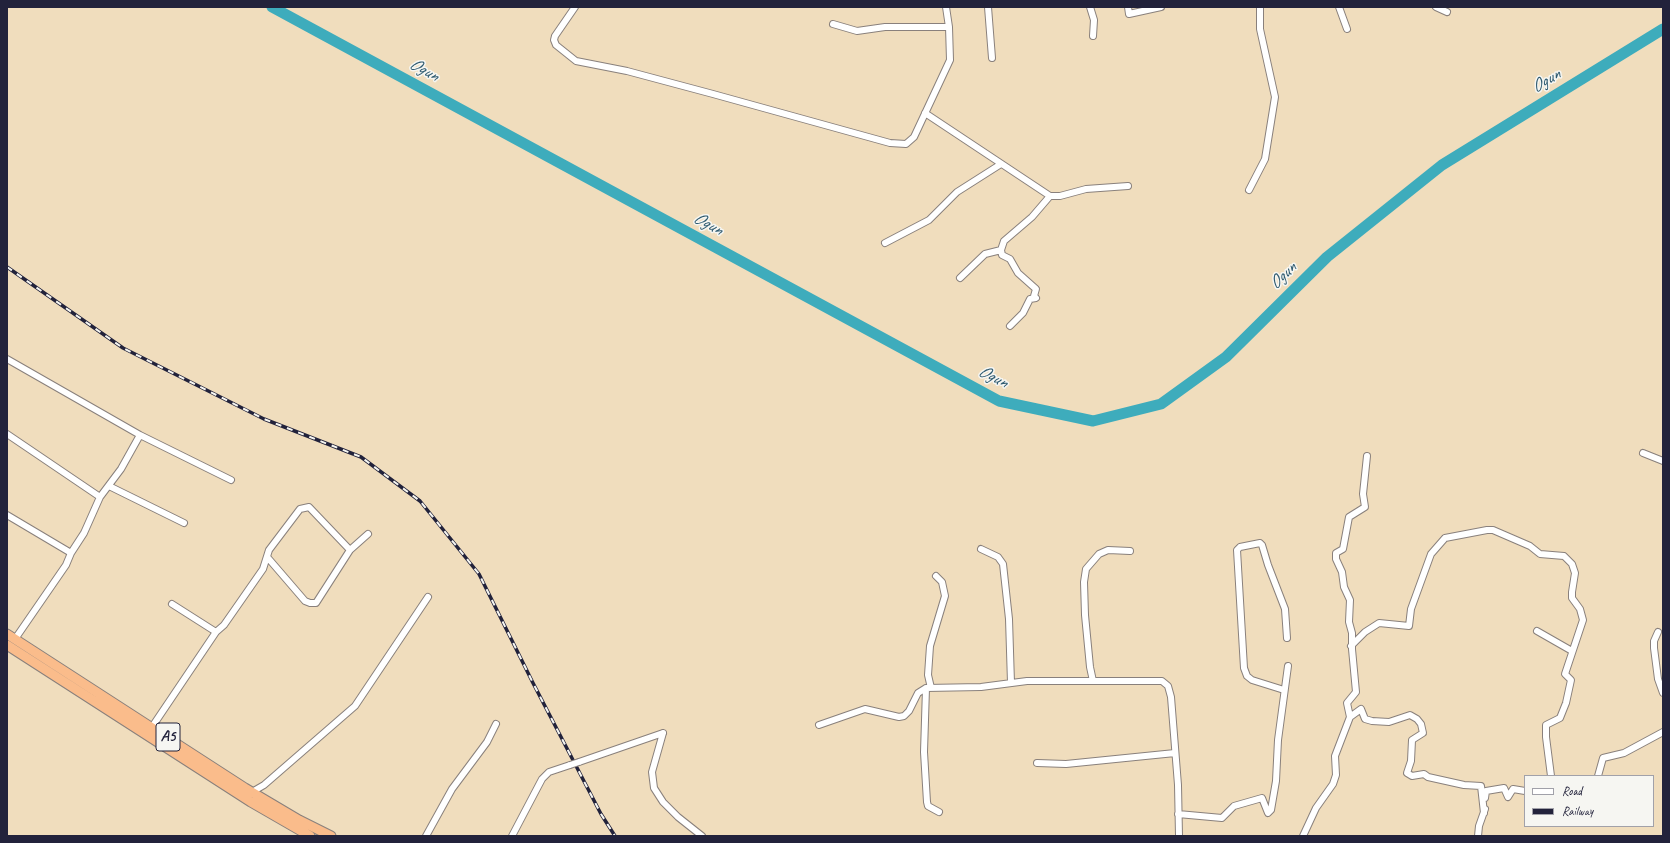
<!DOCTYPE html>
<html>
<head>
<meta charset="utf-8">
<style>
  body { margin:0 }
  #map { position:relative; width:1670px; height:843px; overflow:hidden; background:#f0ddbd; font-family:Caveat,sans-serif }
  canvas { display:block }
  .frame { position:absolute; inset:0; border:8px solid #22223b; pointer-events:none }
  .legend { position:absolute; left:1524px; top:775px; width:130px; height:52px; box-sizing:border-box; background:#f6f6f2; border:1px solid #a1a1a9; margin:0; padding:5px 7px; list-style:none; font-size:12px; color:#22223b }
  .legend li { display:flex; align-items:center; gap:8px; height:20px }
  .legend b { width:20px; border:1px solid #a1a1a9 }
</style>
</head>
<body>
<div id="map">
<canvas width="1670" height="843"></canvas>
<div class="frame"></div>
<ul class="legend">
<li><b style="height:5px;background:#fff"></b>Road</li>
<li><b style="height:5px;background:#22223b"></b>Railway</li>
</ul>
</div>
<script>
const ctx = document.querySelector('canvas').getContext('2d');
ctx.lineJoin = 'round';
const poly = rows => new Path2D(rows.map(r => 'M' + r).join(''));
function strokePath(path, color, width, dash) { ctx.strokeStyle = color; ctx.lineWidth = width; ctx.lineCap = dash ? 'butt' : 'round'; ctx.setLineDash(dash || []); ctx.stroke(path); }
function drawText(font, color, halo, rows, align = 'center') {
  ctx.font = font + ' Caveat,sans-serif'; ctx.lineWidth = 3; ctx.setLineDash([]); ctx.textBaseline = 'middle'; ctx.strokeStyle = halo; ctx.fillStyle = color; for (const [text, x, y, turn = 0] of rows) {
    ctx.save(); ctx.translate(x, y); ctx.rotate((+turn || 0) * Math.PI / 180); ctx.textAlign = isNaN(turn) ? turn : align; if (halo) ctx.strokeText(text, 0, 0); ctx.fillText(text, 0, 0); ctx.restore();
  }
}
strokePath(poly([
  [272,7,999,401,1093,421,1161,404,1226,357,1327,257,1442,165,1663,29]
]), '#3eacbc', 11);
const minor = poly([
  [575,7,555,36,554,40,556,45,576,61,627,71,713,94,890,143,906,144,914,137,950,60,949,27,946,7],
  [988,7,992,58],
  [1090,7,1094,20,1093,36],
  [1128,7,1129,14,1161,7],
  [1339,7,1347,29],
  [1436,7,1447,12],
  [833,24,857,31,885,27,949,27],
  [925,113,1050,196],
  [1249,190,1265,159,1275,97,1260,29,1260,7],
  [885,243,929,220,957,192,1001,164],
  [1001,250,1002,255,1010,259,1018,273,1036,289,1034,296,1036,298,1030,299,1023,313,1010,326],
  [960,278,985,254,1001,250,1004,241,1032,217,1050,196,1060,196,1086,189,1128,186],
  [7,359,140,435,231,480],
  [7,434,100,497],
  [1643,453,1663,461],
  [109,486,184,523],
  [7,515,71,553],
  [981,549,998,557,1003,564,1009,619,1011,683],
  [268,558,305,601,310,603,316,603,350,550,368,534],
  [172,604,216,632],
  [1537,631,1572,651],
  [1658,632,1654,641,1654,648,1658,679,1663,693],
  [15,639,66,565,71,553,84,533,100,497,121,469,140,435],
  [1351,646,1365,632,1379,623,1409,626,1411,609,1431,554,1445,538,1487,530,1493,530,1530,546,1540,554,1564,556,1572,564,1575,573,1572,592,1572,598,1580,609,1583,620,1565,674,1571,680,1566,703,1560,718,1546,725,1546,737,1551,776],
  [1093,681,1090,667,1085,615,1084,582,1086,569,1099,554,1108,550,1130,551],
  [926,688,924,752,927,802,928,806,939,812],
  [931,688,928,675,930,646,945,596,942,582,936,576],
  [1284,690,1252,680,1247,676,1244,668,1237,550,1240,547,1260,543,1262,545,1268,565,1285,609,1287,638],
  [1350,717,1361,709,1365,719,1372,721,1389,722,1410,715,1417,719,1421,724,1423,733,1412,740,1411,761,1407,773,1412,776,1424,774,1428,777,1464,785,1481,786,1484,813],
  [819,725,865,709,899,717,904,716,909,711,918,693,926,688,981,687,1027,681,1162,681,1168,686,1171,697,1178,785,1179,836],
  [152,727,216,632,224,625,263,569,269,550,300,509,309,507,350,550],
  [663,733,652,772,654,788,663,802,678,817,702,836],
  [579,762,663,733],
  [1037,763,1066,764,1175,753],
  [1598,776,1603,758,1624,753,1663,732],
  [252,792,264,785,355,706,428,597],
  [1485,798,1486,791,1504,788,1508,797,1513,789,1525,791],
  [1178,814,1222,818,1234,806,1262,798,1268,813,1271,810,1276,781,1278,740,1288,666],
  [426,836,452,789,487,742,496,724],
  [512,836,542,779,549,772,570,765],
  [1303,836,1316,808,1333,784,1336,775,1335,756,1350,717,1347,703,1356,692,1352,649,1352,633,1349,622,1350,600,1344,587,1342,572,1336,559,1336,553,1343,549,1349,517,1365,507,1363,494,1367,456],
  [1478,836,1479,826,1485,809]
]);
const highway = poly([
  [7,634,245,788,299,820,331,836],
  [7,645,251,802,310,836]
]);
strokePath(minor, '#89807c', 8);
strokePath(highway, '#89807c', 11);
strokePath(minor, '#fff', 6);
strokePath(highway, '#fabc8b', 9);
const rail = poly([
  [7,267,123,348,264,419,361,457,420,501,479,574,533,683,601,814,615,836]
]);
strokePath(rail, '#22223b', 3.5);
strokePath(rail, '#f6f6f2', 2, [6]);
const minorBridge = poly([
  [570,765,579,762]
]);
strokePath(minorBridge, '#89807c', 8, []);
strokePath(minorBridge, '#fff', 6);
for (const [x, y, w] of [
  [168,737,24]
]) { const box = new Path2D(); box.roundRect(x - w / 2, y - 14, w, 28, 3); ctx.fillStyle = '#f6f6f2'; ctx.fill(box); strokePath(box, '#22223b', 1); }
drawText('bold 16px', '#22223b', null, [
  ["A5",168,737]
]);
drawText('italic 18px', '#2d596f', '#f6f6f2', [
  ["Ogun",424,70,28],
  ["Ogun",1546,81,-32],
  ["Ogun",708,224,28],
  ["Ogun",1283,276,-45],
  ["Ogun",993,377,26]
]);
</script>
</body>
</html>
